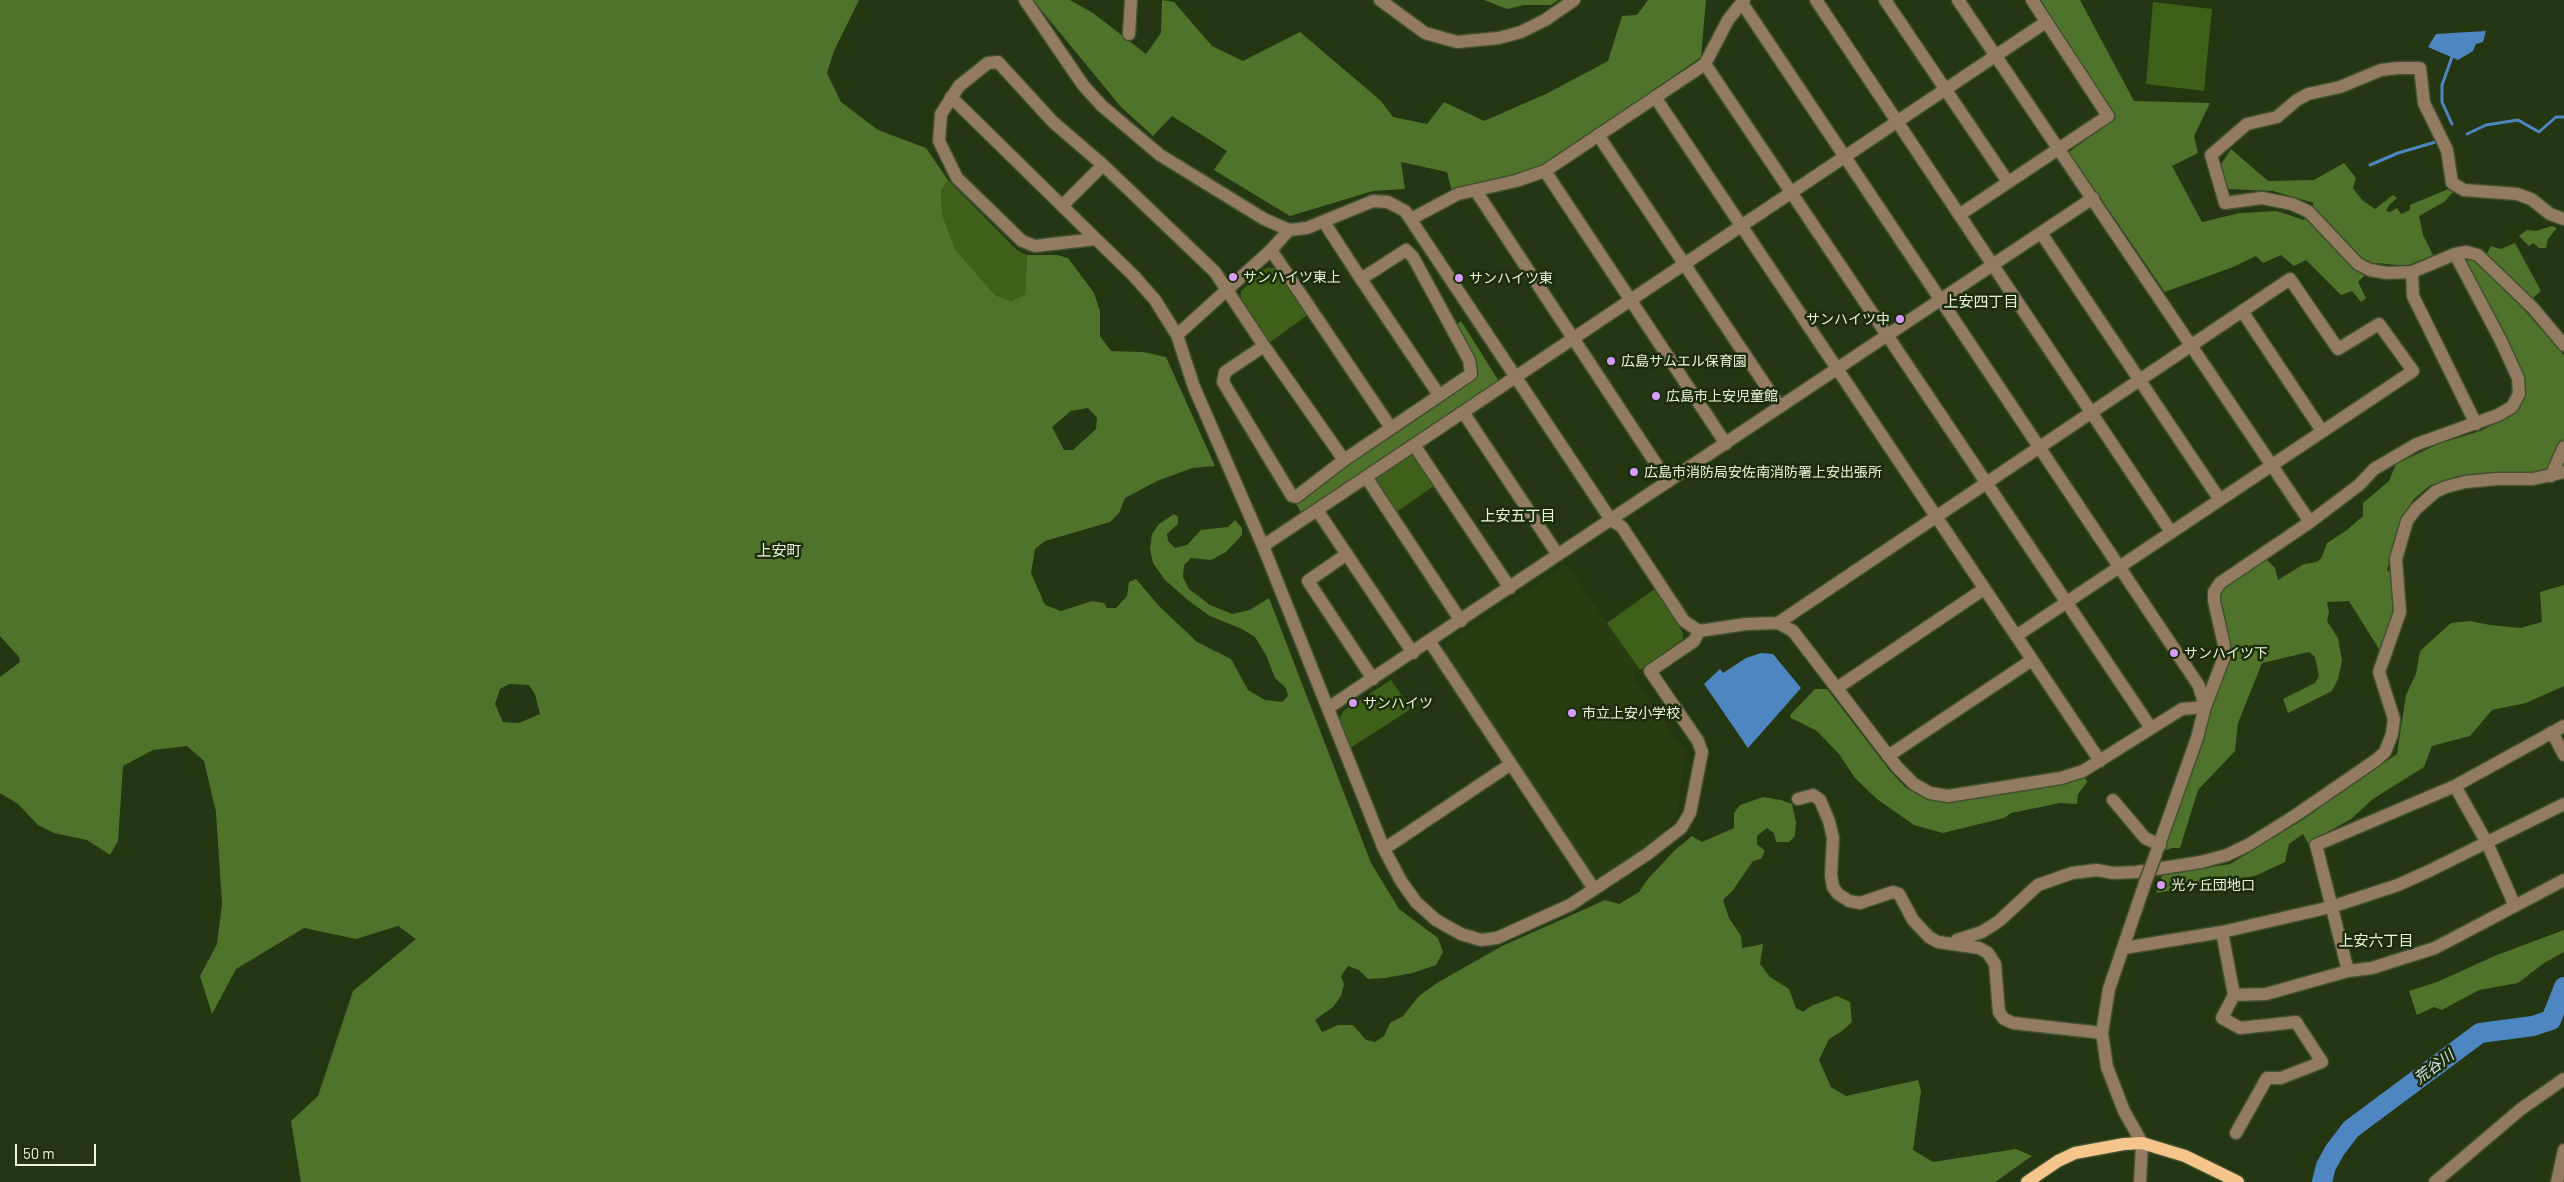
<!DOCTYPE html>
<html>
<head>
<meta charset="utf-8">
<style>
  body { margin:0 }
  #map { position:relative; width:2564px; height:1182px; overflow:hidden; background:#253613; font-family:Barlow,sans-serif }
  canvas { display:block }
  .scale { position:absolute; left:15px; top:1144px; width:81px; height:22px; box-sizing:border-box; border:2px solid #eaf6e0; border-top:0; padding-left:6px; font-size:15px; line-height:18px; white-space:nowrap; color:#eaf6e0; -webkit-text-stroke:4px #1b2c08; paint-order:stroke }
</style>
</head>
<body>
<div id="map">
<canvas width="2564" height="1182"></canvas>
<div class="scale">50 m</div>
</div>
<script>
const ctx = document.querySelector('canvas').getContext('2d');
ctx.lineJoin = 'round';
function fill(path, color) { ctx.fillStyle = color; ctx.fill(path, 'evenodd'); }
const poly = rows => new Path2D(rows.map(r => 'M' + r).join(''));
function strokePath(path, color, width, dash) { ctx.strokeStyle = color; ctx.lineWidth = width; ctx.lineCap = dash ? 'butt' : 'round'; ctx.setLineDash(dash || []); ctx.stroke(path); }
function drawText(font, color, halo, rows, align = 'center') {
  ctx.font = font + ' Barlow,"Noto Sans JP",sans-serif'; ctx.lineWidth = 5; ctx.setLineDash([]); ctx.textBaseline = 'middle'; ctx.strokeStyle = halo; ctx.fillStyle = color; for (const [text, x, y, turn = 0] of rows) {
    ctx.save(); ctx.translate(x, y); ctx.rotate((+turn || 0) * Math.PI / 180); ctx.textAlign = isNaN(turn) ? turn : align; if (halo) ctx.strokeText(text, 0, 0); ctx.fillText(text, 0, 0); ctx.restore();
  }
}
fill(poly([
  [1566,564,1640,670,1632,675,1685,752,1677,815,1658,838,1641,852,1601,877,1593,877,1445,654,1447,643]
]), '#283d12');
fill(poly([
  [2153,2,2212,9,2204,91,2146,84],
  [948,180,1017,250,1027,255,1025,295,1011,301,995,295,955,249,942,214,941,191],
  [1266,268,1276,268,1309,314,1269,343,1240,302,1241,291],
  [1409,455,1415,456,1434,486,1395,513,1376,483,1377,476],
  [1656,588,1683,633,1683,639,1640,670,1607,623],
  [1391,680,1411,709,1350,748,1339,719,1343,711]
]), '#3f6018');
fill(poly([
  [0,0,859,0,834,51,827,73,841,102,878,130,926,148,948,180,941,191,942,214,955,249,995,295,1011,301,1025,295,1027,255,1057,255,1068,258,1094,293,1100,311,1100,336,1111,351,1143,352,1166,357,1215,466,1192,468,1157,481,1125,498,1119,513,1110,522,1045,541,1035,549,1031,573,1045,605,1061,611,1092,601,1104,603,1107,608,1116,608,1127,596,1129,582,1136,579,1159,606,1197,642,1231,659,1248,690,1265,700,1282,702,1288,696,1286,688,1275,678,1266,655,1255,637,1242,629,1210,616,1189,601,1165,580,1153,563,1150,549,1152,534,1159,524,1174,514,1178,517,1178,524,1167,534,1168,541,1175,548,1187,545,1201,530,1228,527,1235,520,1242,528,1242,535,1226,552,1211,560,1191,558,1184,565,1183,577,1189,589,1210,605,1232,614,1250,610,1269,598,1371,863,1399,909,1438,938,1443,952,1436,965,1413,973,1385,978,1368,979,1359,970,1348,966,1341,976,1344,984,1341,996,1333,1007,1315,1020,1322,1032,1338,1025,1353,1025,1366,1040,1375,1042,1384,1036,1390,1023,1403,1016,1419,996,1437,983,1502,946,1556,922,1605,900,1619,904,1639,892,1647,880,1674,851,1692,836,1702,842,1734,828,1734,813,1740,805,1763,797,1781,800,1792,804,1796,822,1795,836,1789,842,1776,842,1774,833,1767,828,1757,836,1757,844,1765,851,1761,859,1753,861,1733,890,1723,900,1729,918,1741,936,1742,948,1763,944,1760,964,1770,977,1789,989,1796,1008,1803,1012,1811,1006,1837,996,1850,1002,1852,1022,1842,1031,1829,1039,1819,1060,1831,1087,1846,1096,1918,1080,1921,1091,1913,1150,1933,1162,2016,1149,2032,1156,1995,1182,301,1182,291,1121,318,1096,353,991,416,939,398,926,356,939,304,928,236,969,212,1014,200,976,217,944,222,904,216,812,204,761,187,746,153,750,123,766,118,841,110,855,87,840,54,833,38,825,18,804,0,793,0,677,20,662,19,657,0,636],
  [1088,408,1097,418,1096,429,1073,450,1064,450,1052,427,1071,411],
  [509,684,529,685,535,694,540,714,519,723,503,722,495,704,500,689],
  [1033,0,1070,0,1093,13,1146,54,1161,33,1162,0,1174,2,1212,46,1243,61,1300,32,1381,101,1393,117,1427,124,1444,102,1484,121,1548,93,1608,61,1622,16,1637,15,1648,0,1706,0,1701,57,1542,167,1452,192,1447,172,1401,162,1405,189,1373,191,1290,216,1214,170,1227,151,1172,116,1153,136,1121,107],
  [1484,0,1558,0,1551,5,1524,5,1507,9],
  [2036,0,2080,0,2134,101,2210,103,2194,136,2198,153,2172,166,2202,222,2240,213,2277,211,2304,220,2314,203,2273,191,2228,189,2220,166,2231,149,2268,181,2314,180,2344,163,2356,178,2353,188,2362,200,2375,209,2393,195,2397,198,2389,205,2386,211,2390,212,2397,208,2401,214,2410,210,2410,205,2453,187,2453,192,2444,202,2419,216,2423,235,2433,255,2406,266,2377,263,2358,282,2366,298,2361,302,2352,291,2341,295,2306,260,2294,266,2281,255,2263,263,2256,256,2233,267,2165,292,2069,152,2116,118],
  [2552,226,2557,228,2548,239,2546,248,2539,248,2533,243,2529,246,2519,236,2527,230,2536,231],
  [2515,243,2541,291,2533,298,2485,257,2491,246,2501,249],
  [2474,258,2486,267,2564,355,2564,440,2549,472,2450,479,2429,486,2413,500,2402,518,2387,570,2393,575,2398,604,2382,654,2349,601,2327,602,2329,612,2327,621,2338,638,2342,661,2338,679,2332,691,2288,713,2283,699,2315,683,2319,676,2315,657,2309,652,2262,663,2238,723,2235,751,2198,790,2180,848,2172,848,2157,853,2229,657,2218,593,2223,584,2267,560,2275,568,2278,580,2304,564,2317,562,2322,557,2327,543,2347,530,2363,516,2363,503,2389,481,2396,464,2438,444,2480,431,2503,420,2516,410,2523,394,2463,262],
  [1461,321,1500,383,1302,514,1295,502,1474,377,1454,327],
  [2564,585,2564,686,2526,703,2492,710,2470,736,2432,746,2424,767,2373,799,2351,819,2308,843,2303,834,2289,844,2285,862,2255,876,2156,893,2162,875,2230,864,2304,819,2349,786,2397,754,2406,695,2416,674,2420,651,2451,623,2470,621,2490,625,2520,628,2542,622,2540,592],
  [1815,689,1827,689,1890,771,1905,787,1926,799,1949,802,2063,782,2084,776,2087,782,2078,794,2077,804,2060,803,2011,813,2004,818,1943,833,1914,825,1877,799,1855,778,1839,754,1817,731,1791,718,1790,715],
  [2564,930,2564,952,2544,963,2518,983,2479,990,2442,1010,2434,1007,2417,1015,2409,991,2437,982,2497,955]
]), '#50732b');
fill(poly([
  [2486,31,2483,42,2476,44,2473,51,2458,60,2428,47,2436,34],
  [1761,653,1773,654,1801,688,1748,748,1704,684,1720,669,1723,673,1746,658]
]), '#4e86c1');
strokePath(poly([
  [2452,124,2442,102,2442,85,2452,57],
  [2467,134,2486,125,2518,120,2539,132,2556,117,2564,117],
  [2370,165,2398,153,2439,141]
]), '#4e86c1', 3);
strokePath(poly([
  [2322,1182,2326,1166,2335,1150,2351,1129,2480,1033,2533,1026,2551,1020,2564,987]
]), '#4e86c1', 20);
const minor = poly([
  [1025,0,1083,85,1102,106,1160,155,1264,219,1289,230,1307,228,1373,201,1388,202,1405,211,1611,520,1622,527,1684,621,1699,631,1746,624,1778,623,1793,631,1897,767,1914,784,1930,793,1948,796,2061,778,2083,771,2182,709,2205,707,2224,657,2224,645,2214,601,2214,592,2220,583,2310,522,2359,485,2374,469,2417,444,2498,415,2512,407,2519,394,2518,378,2500,339,2455,254],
  [1380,0,1425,33,1457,42,1499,38,1521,32,1545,20,1574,0],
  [1816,0,2171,532],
  [1885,0,2008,182],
  [1958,0,2310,522],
  [1742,3,2199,686,2205,707,2197,738,2154,859],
  [1129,34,1131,0],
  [1705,64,2151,728],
  [951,97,1096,239],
  [1655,97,2100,761],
  [1598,135,1780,407],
  [1545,171,1726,444],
  [1476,191,1668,482],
  [1062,206,1103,165],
  [1959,215,2108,116,2032,0],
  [1411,219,1458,194,1516,181,1545,171,1705,64,1728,20,1744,0],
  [1324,222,1361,279,1406,250,1413,257,1469,360,1471,374,1344,460,1296,497,1292,496,1223,382,1225,372,1264,346,1215,272,1103,165,1053,122,998,62,988,63,959,86,941,114,939,141,957,178,1022,241,1035,246,1096,239,1134,276,1155,300,1177,335,1194,387,1263,546,1384,849,1401,881,1416,902,1436,920,1461,934,1481,940,1497,938,1570,905,1646,855,1681,828,1690,813,1702,752,1698,741,1650,671,1694,641,1699,631],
  [2041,233,2220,500],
  [1271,250,1391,428],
  [2412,272,2387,273,2370,270,2358,264,2309,212,2292,204,2262,198,2225,203,2211,155,2247,124,2277,117,2297,100,2308,94,2340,87,2381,70,2398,68,2420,68,2424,103,2447,150,2452,183,2464,190,2517,194,2531,199,2550,214,2564,219],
  [1361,279,1439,395],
  [2242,311,2322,431],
  [1177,335,1271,250,1289,230],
  [1264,346,1344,460],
  [1463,412,1558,555],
  [2476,424,2413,296,2412,272,2455,254,2467,252,2478,255,2533,308,2564,345],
  [1414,445,1510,588],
  [2551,476,2564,447],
  [1366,477,1461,621],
  [1317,510,1413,653],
  [1263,546,2046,22],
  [1347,554,1308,581,1373,679],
  [1778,623,2290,279,2338,349,2379,324,2413,371,2016,636],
  [1430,642,1594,889],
  [1837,688,1984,589],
  [1328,708,2093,198],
  [2552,732,2564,755],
  [1888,756,2032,660],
  [2455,786,2487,843,2515,906],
  [1798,799,1813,795,1820,800,1829,821,1833,838,1831,875,1833,887,1838,894,1849,901,1860,903,1893,892,1899,894,1913,920,1929,937,1938,942,1979,948,1988,953,1995,964,1999,1012,2004,1019,2013,1023,2102,1033],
  [2113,800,2145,838,2160,845],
  [1384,849,1511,764],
  [2222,932,2234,995,2266,994,2348,971,2372,968,2435,948,2564,880],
  [1954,944,1957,940,1982,932,1999,921,2038,885,2072,873,2097,870,2113,873,2137,872,2201,862,2227,855,2248,845,2296,815,2376,760,2385,752,2392,734,2394,719,2379,672,2400,612,2396,559,2407,521,2416,509,2435,492,2446,487,2465,482,2497,479,2533,479,2564,472],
  [2124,948,2222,932,2331,907,2398,885,2429,871,2564,804],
  [2348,971,2316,845,2455,786,2564,726],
  [2234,995,2222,1018,2240,1028,2296,1022,2322,1062,2281,1078,2267,1078,2236,1133],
  [2140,1182,2142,1143,2124,1111,2107,1067,2102,1033,2109,989,2145,883],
  [2435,1182,2521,1109,2564,1079],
  [2557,1182,2564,1150]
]);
const major = poly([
  [2027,1182,2058,1161,2075,1153,2124,1144,2142,1143,2185,1156,2238,1182]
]);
strokePath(minor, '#415130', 15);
strokePath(major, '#415130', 15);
strokePath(minor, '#927b60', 12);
strokePath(major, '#f5c58c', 12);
const minorBridge = poly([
  [2145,883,2154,859]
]);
strokePath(minorBridge, '#415130', 15, []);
strokePath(minorBridge, '#927b60', 12);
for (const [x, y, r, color] of [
  [1233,277,5,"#d59cfb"],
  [1459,278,5,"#d59cfb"],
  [1900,319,5,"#d59cfb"],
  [1611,361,5,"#d59cfb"],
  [1656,396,5,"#d59cfb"],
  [1634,472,5,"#d59cfb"],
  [2174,653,5,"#d59cfb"],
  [1353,703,5,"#d59cfb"],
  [1572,713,5,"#d59cfb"],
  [2161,885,5,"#d59cfb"]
]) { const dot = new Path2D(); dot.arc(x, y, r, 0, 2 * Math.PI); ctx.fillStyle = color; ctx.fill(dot); strokePath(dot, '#1b2c08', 2); }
drawText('14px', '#eaf6e0', '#1b2c08', [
  ["サンハイツ東上",1243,277],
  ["サンハイツ東",1469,278],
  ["サンハイツ中",1890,319,"right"],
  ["広島サムエル保育園",1621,361],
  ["広島市上安児童館",1666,396],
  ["広島市消防局安佐南消防署上安出張所",1644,472],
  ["サンハイツ下",2184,653],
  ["サンハイツ",1363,703],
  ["市立上安小学校",1582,713],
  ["光ヶ丘団地口",2171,885]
], 'left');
drawText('15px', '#eaf6e0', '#1b2c08', [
  ["上安四丁目",1981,302],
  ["上安五丁目",1518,516],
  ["上安町",779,551],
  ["上安六丁目",2376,941]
]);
drawText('italic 15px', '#d6e5f5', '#1b2c08', [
  ["荒谷川",2434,1067,-37]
]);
</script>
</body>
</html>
